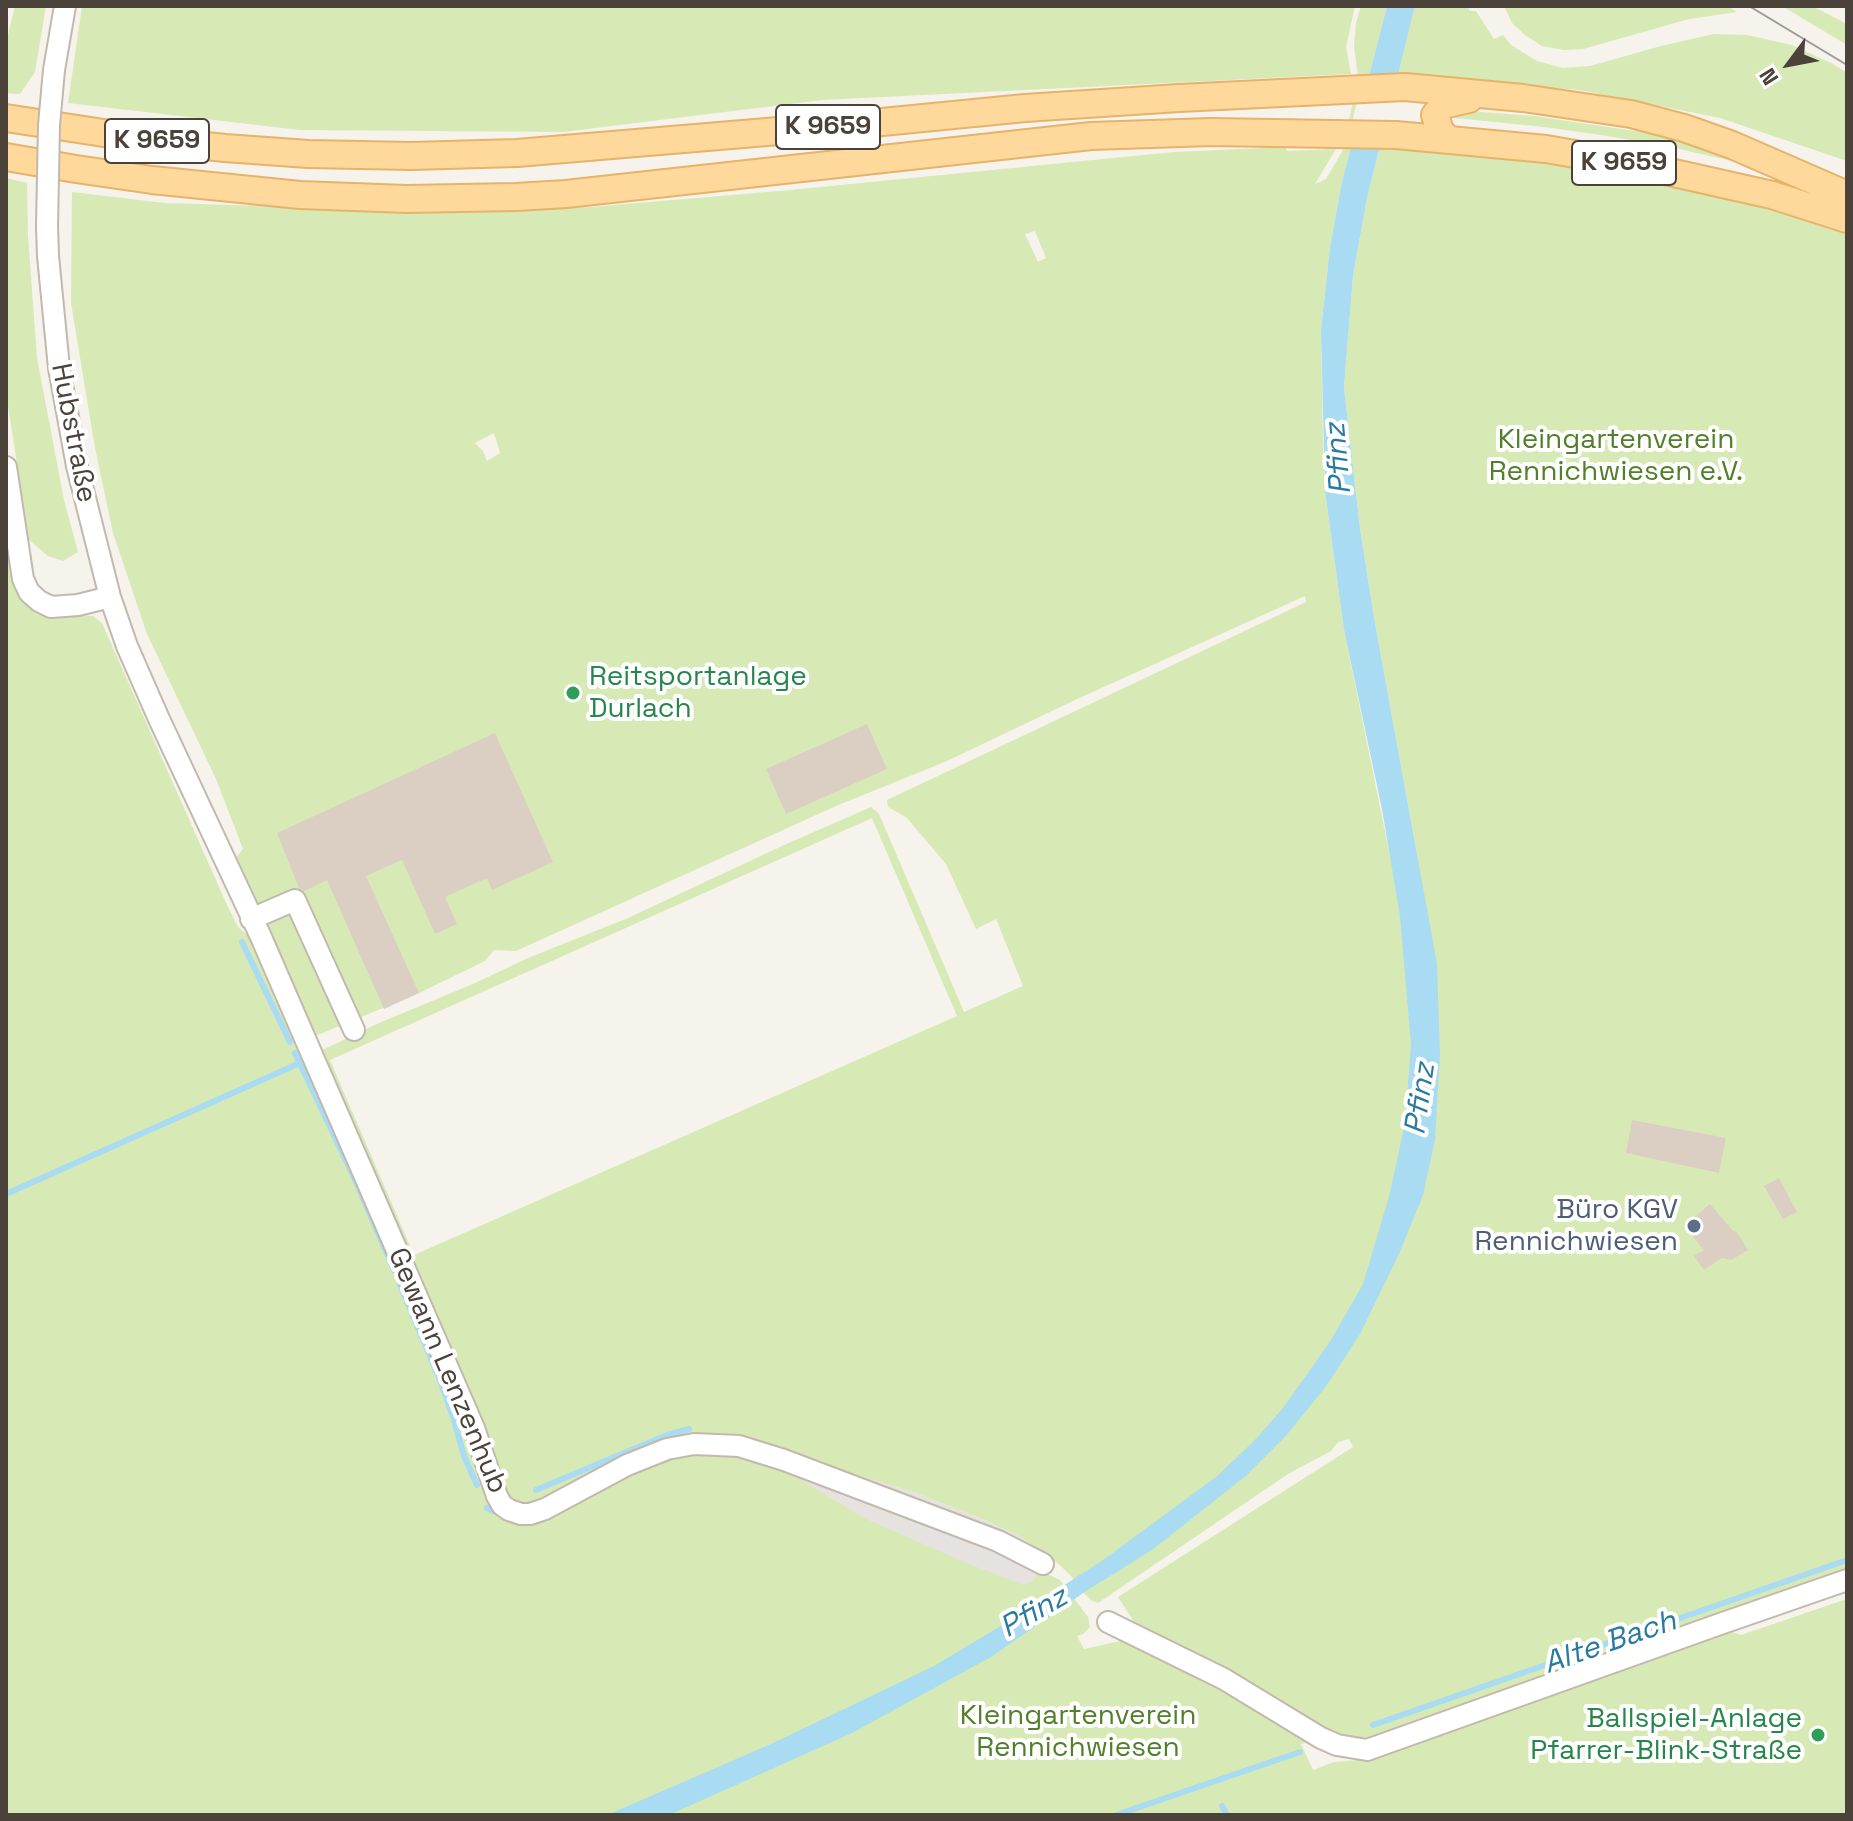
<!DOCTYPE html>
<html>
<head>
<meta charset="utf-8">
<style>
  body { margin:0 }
  #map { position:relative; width:1853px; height:1821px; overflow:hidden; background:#f6f2ec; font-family:"Space Grotesk",sans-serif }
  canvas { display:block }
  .frame { position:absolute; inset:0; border:8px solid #4b4239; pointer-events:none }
  .north { position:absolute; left:1749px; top:24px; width:80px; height:80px; -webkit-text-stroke:6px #fff; paint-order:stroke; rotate:238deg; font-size:22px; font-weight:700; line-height:32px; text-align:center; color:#4b4239 }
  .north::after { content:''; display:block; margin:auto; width:28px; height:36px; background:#4b4239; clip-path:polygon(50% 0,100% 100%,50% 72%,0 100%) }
</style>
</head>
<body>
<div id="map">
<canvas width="1853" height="1821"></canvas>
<div class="frame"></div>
<div class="north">N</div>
</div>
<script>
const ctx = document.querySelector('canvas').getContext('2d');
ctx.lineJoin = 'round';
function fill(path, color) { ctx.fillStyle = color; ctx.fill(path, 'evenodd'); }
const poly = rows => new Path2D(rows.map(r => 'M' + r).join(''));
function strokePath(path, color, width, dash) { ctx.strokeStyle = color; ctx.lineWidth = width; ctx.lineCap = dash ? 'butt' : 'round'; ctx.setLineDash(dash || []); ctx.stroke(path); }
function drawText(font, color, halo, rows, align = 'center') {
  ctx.font = font + ' "Space Grotesk",sans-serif'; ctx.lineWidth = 8; ctx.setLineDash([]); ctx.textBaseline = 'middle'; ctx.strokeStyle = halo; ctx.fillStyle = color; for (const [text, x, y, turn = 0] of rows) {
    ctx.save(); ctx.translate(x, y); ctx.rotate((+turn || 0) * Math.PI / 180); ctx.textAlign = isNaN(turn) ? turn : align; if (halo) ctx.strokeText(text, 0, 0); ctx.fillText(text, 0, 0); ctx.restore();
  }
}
fill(poly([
  [15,6,46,6,35,72,20,94,6,93,6,35,8,35],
  [82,6,1355,6,1346,47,1351,74,822,100,563,132,300,130,68,103],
  [1361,6,1387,6,1342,182,1330,247,1321,330,1323,442,1325,491,1344,630,1391,861,1418,859,1375,623,1360,529,1344,387,1353,276,1367,198,1380,147,1408,147,1587,165,1747,200,1847,230,1847,1572,1361,1743,1336,1733,1326,1733,1138,1628,1118,1597,1353,1447,1349,1439,1338,1442,1331,1451,1288,1474,1098,1603,1092,1601,1084,1593,1072,1577,1060,1565,1022,1538,987,1521,916,1493,750,1442,722,1439,561,1496,524,1505,512,1499,505,1490,316,1053,379,1023,473,984,528,958,628,918,782,846,871,807,879,814,964,1012,1023,986,996,919,976,929,946,864,906,817,888,807,887,800,1306,602,1305,596,1075,700,947,761,836,806,516,951,494,950,485,961,419,993,313,1037,235,859,243,849,216,779,147,634,113,533,95,448,71,303,72,192,165,203,462,212,591,207,790,190,1174,152,1286,147,1287,151,1336,149,1315,184,1326,179,1343,150,1358,77,1354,46,1356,23],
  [1035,231,1046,258,1038,262,1025,234],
  [494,433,500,453,487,461,483,451,475,443],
  [872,818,957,1016,414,1255,330,1060],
  [1415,6,1467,6,1470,11,1476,11,1494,39,1503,35,1511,45,1537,61,1563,68,1590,66,1661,46,1714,34,1747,35,1792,45,1833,64,1847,73,1847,161,1720,118,1579,90,1396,77],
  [1504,6,1727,6,1737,12,1689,19,1583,49,1564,50,1542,46,1525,35,1512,23],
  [1782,6,1812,6,1847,24,1847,45],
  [1455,110,1534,116,1648,133,1702,144,1745,164,1666,146,1601,135,1544,127,1455,118],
  [6,178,27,183,28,236,37,358,64,500,78,552,63,561,48,556,29,540,6,393],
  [6,539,17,587,63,615,93,616,102,623,227,905,238,927,251,938,504,1518,679,1453,713,1449,784,1469,865,1518,911,1537,1041,1571,1060,1580,1088,1617,1090,1627,1083,1634,1077,1636,1084,1649,1130,1639,1314,1740,1301,1744,1313,1770,1334,1762,1358,1760,1726,1630,1741,1635,1847,1599,1847,1815,6,1815]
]), '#d7eab5');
fill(poly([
  [750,1442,916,1493,987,1521,1022,1538,1050,1558,1033,1581,1023,1585,964,1562,864,1518,784,1469]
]), '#e5e2e0');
fill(poly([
  [1387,6,1415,6,1367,198,1353,276,1344,387,1360,529,1375,623,1437,964,1440,1055,1435,1140,1423,1195,1399,1254,1360,1334,1327,1385,1285,1437,1247,1475,1152,1550,1086,1591,991,1657,852,1733,669,1815,607,1815,771,1744,934,1666,1004,1624,1103,1560,1216,1477,1253,1442,1283,1408,1310,1370,1331,1340,1363,1284,1390,1193,1405,1123,1411,1045,1400,916,1382,809,1344,630,1325,491,1321,330,1330,247,1342,182]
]), '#a9dbf2');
fill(poly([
  [1363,77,1400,79,1384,144,1347,143]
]), '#f6f2ec');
strokePath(poly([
  [242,942,290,1042],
  [295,1053,357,1184,394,1270],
  [6,1194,300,1063],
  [399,1282,440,1380,454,1420,464,1456,477,1485],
  [536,1490,667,1435,689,1429],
  [487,1508,493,1511],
  [1373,1725,1847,1560],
  [1222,1806,1227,1815],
  [1116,1815,1300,1752]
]), '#a9dbf2', 6);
fill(poly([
  [867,724,887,769,786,814,766,769],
  [495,733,553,862,492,890,487,878,445,897,457,924,435,934,402,860,366,876,419,993,384,1009,327,880,304,891,299,888,277,833],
  [1632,1120,1726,1138,1719,1173,1626,1153],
  [1779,1178,1797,1212,1783,1219,1764,1186],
  [1710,1204,1734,1232,1736,1231,1748,1250,1731,1260,1722,1258,1704,1270,1694,1256,1704,1250,1684,1226]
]), '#dbcfc4');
const minor = poly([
  [54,70,65,6],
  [47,226,48,256,59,368,77,466,110,597,127,646,159,719,261,937,474,1428,497,1496,502,1505,509,1510,521,1514,530,1514,545,1509,627,1465,667,1449,694,1444,739,1446,784,1460,998,1541,1043,1564],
  [6,467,23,579,29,592,39,601,51,607,78,605,110,597],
  [251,919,295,900,354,1030],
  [1108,1622,1224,1679,1321,1738,1337,1745,1367,1750,1720,1624,1847,1580]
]);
const major = poly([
  [6,118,149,140,225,148,308,154,411,156,517,153,862,124,1025,108,1179,98,1405,87,1523,98,1631,114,1684,128,1732,145,1847,195],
  [1448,139,1440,131,1435,115,1443,105,1469,99],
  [6,157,76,169,152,180,300,195,406,199,516,197,566,194,1091,136,1211,132,1396,135,1546,149,1638,165,1772,195,1847,219]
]);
strokePath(minor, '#c2b8ae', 24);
strokePath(major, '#e6b36a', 30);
strokePath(minor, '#fff', 20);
strokePath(major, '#ffd89c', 26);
strokePath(poly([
  [1749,6,1847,65]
]), '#9a9a9a', 2);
const minorBridge = poly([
  [47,226,49,125,54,70]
]);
strokePath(minorBridge, '#c2b8ae', 24, []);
strokePath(minorBridge, '#fff', 20);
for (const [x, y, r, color] of [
  [573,693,8,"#2e9e5b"],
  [1694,1226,8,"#5c6f8a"],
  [1818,1735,8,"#2e9e5b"]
]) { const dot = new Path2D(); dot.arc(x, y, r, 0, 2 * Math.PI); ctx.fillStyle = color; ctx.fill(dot); strokePath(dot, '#fff', 3); }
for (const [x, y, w] of [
  [828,127,104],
  [157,141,104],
  [1624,163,104]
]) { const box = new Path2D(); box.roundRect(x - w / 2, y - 22, w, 44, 6); ctx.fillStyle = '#fff'; ctx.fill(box); strokePath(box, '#4b4239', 2); }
drawText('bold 26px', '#4b4239', null, [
  ["K 9659",828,127],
  ["K 9659",157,141],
  ["K 9659",1624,163]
]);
drawText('28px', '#4b4239', '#fff', [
  ["Hubstraße",73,433,79],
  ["Gewann Lenzenhub",447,1371,67]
]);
drawText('28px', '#537e2a', '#fff', [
  ["Kleingartenverein",1616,440],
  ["Rennichwiesen e.V.",1616,472],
  ["Kleingartenverein",1078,1716],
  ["Rennichwiesen",1078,1748]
]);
drawText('28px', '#27864d', '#fff', [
  ["Reitsportanlage",589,677],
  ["Durlach",589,709],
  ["Ballspiel-Anlage",1802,1719,"right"],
  ["Pfarrer-Blink-Straße",1802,1751,"right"]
], 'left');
drawText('28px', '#4e5e75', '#fff', [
  ["Büro KGV",1678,1210],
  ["Rennichwiesen",1678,1242]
], 'right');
drawText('italic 30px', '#2a7aa0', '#fff', [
  ["Pfinz",1339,459,-95],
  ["Pfinz",1421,1099,-82],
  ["Pfinz",1034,1613,-30],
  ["Alte Bach",1610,1643,-19]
]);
</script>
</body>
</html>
